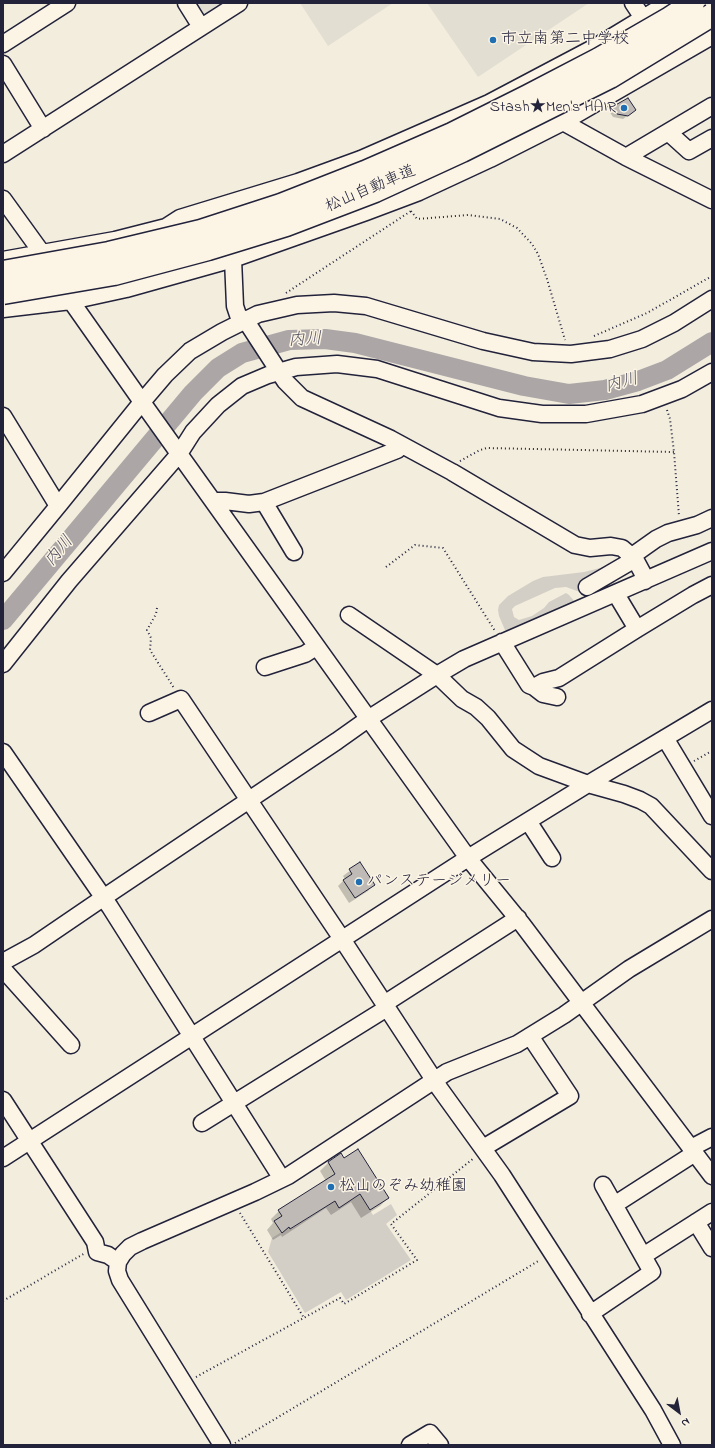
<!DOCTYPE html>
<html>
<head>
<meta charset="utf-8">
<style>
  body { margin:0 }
  #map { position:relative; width:715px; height:1448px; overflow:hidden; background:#f3edde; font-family:"Indie Flower",sans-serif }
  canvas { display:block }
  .frame { position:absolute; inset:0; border:4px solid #22223b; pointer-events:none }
  .north { position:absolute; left:659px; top:1392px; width:40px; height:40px; -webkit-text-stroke:3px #fcf5e5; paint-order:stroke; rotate:148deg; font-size:11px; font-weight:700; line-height:16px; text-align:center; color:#22223b }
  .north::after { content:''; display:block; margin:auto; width:14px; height:18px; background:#22223b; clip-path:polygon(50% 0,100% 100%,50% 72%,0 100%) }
</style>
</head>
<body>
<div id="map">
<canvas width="715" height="1448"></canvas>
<div class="frame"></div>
<div class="north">N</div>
</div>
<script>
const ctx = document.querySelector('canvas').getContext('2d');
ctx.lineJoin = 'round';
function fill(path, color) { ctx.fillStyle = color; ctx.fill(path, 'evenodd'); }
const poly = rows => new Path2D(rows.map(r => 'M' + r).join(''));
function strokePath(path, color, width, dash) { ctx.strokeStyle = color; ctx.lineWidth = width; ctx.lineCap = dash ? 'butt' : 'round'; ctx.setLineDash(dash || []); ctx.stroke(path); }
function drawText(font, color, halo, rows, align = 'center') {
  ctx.font = font + ' "Indie Flower","Klee One",sans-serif'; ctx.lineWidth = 3; ctx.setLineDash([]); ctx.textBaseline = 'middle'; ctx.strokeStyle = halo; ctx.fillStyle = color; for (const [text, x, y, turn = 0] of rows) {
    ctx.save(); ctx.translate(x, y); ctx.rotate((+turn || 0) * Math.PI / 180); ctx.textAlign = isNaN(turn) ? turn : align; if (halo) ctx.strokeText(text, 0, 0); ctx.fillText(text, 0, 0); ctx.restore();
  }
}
fill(poly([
  [196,3,228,3,204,15],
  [300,3,393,3,328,46],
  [427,3,589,3,478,77]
]), '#e3ded2');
fill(poly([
  [604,567,609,569,615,581,613,589,597,596,594,593,593,590,577,591,566,587,555,588,515,606,512,609,514,617,519,620,532,616,544,608,549,602,566,593,569,595,575,602,510,633,505,630,499,616,498,610,499,605,508,596,533,581,543,577,584,572],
  [360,1194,373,1215,391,1204,397,1215,386,1224,411,1260,346,1300,341,1292,305,1313,268,1252,272,1238,289,1227,291,1229,335,1201,339,1207]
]), '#d4cfc6');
fill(poly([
  [613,107,630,114,623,119,613,117,609,111],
  [360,863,374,884,368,891,349,903,338,886,345,879,343,876],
  [340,1155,343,1159,388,1198,380,1206,361,1218,351,1202,331,1215,326,1208,282,1237,281,1235,273,1240,267,1230,273,1223,271,1219,279,1211,326,1181,320,1171,328,1163]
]), '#0003');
strokePath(poly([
  [3,620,193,393,218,368,242,353,289,340,325,339,355,343,524,386,569,394,605,390,638,381,667,370,712,342]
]), '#aca7a6', 20);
const building = poly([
  [628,98,636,110,628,116,617,114,612,107,628,98],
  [360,862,375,885,355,898,343,880,352,874,349,869,360,862],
  [358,1149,389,1198,370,1210,360,1194,339,1208,335,1201,290,1229,289,1227,282,1233,274,1221,282,1216,278,1210,335,1174,328,1162,341,1153,344,1158,358,1149]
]);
fill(building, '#bfbab6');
strokePath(building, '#22223b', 1);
const minor = poly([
  [186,3,201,27],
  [633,3,643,18],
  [3,44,67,3],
  [3,64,43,129],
  [563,122,626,157,712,200],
  [668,132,689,151,712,138],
  [3,154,239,3],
  [626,157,712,106],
  [3,199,42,253,71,301,142,402,468,858,522,924,712,1176],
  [233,259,235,306,238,315,248,324,285,381,302,398,391,439,452,472,575,545,590,548,611,546,622,548,635,559,642,572,645,581],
  [3,260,115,240,166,227,180,218,298,182,361,159,489,103,597,46,668,3],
  [3,309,71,301,126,289,233,259,366,212,419,192,490,159,563,122,712,36],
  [3,416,58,506,3,573],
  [213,501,225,501,249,504,264,502,397,450,402,445],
  [264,502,294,552],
  [58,506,142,402,165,375,190,351,222,332,258,314,297,305,334,303,366,306,483,341,533,352,571,354,610,349,642,339,674,323,712,299],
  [632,556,656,539,668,533,697,525,712,518],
  [587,587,635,559],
  [616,594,637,629],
  [349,615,437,675,462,699,476,707,488,718,513,749,539,766,588,784,624,794,640,800,651,806,712,871],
  [502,642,529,685,534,687,543,694,557,697],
  [3,664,69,581,179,454,193,432,218,405,242,386,268,375,296,367,337,364,377,369,499,408,542,414,586,414,642,404,682,389,712,372],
  [265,667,305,654,316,647],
  [534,687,543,682,559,678,637,629,693,595,712,585],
  [149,713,181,699,342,939,440,1089,502,1175,653,1410,672,1445],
  [665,738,712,816],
  [3,752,110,907,282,1179],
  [528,821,552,858],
  [3,962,34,945,103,898,337,741,368,719,437,675,464,659,712,551],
  [3,969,71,1045],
  [384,1004,518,918],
  [3,1100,95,1242,97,1252,108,1255,118,1262],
  [202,1123,387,1008],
  [483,1148,570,1096,530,1036],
  [691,1148,712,1137],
  [3,1158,468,858,588,784,712,710],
  [614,1205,695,1153],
  [696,1222,712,1248],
  [643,1256,712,1212],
  [590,1314,652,1272,603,1185],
  [222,1445,120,1280,117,1271,118,1262,123,1254,130,1247,142,1241,255,1192,288,1176,447,1072,517,1044,564,1015,629,969,712,919],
  [410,1445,430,1433,440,1445]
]);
strokePath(minor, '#22223b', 19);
strokePath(poly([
  [411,211,417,219,468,215,500,219,517,228,532,244,538,254,547,279,565,340],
  [286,293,411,211],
  [594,336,647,313,712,276],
  [667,410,670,419,674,452,679,516],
  [460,461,480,450,487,448,674,452],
  [386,567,415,545,443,548,495,631],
  [157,608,156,614,147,630,151,638,150,650,174,688],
  [694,761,712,751],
  [240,1213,304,1318],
  [3,1301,85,1253],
  [196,1377,340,1298,344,1304,417,1260,391,1224,474,1158],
  [235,1443,540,1260]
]), '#22223b', 2, [1, 3]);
strokePath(minor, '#fcf5e5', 16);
const highwayBridge = poly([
  [3,272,109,253,201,231,281,205,365,172,452,134,528,96,599,59,670,18,693,3],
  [3,293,114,274,208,249,286,225,375,191,462,151,610,77,712,15]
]);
strokePath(highwayBridge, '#22223b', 25, []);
strokePath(highwayBridge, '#fcf5e5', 22);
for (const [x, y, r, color] of [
  [493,40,4,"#1f6fb2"],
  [624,108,4,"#1f6fb2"],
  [359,882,4,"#1f6fb2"],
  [331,1187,4,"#1f6fb2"]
]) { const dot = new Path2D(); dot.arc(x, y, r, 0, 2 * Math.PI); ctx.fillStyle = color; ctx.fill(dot); strokePath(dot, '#fcf5e5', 1.5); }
drawText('16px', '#22223b', '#fcf5e5', [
  ["市立南第二中学校",501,40],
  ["Stash★Men's HAIR",616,108,"right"],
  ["パンステージメリー",367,882],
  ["松山のぞみ幼稚園",339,1187]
], 'left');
drawText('16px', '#22223b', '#fcf5e5', [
  ["松山自動車道",371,190,-23]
]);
drawText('italic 17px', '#525160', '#fcf5e5', [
  ["内川",305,341,-3],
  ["内川",622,384,-15],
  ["内川",60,552,-50]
]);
</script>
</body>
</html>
